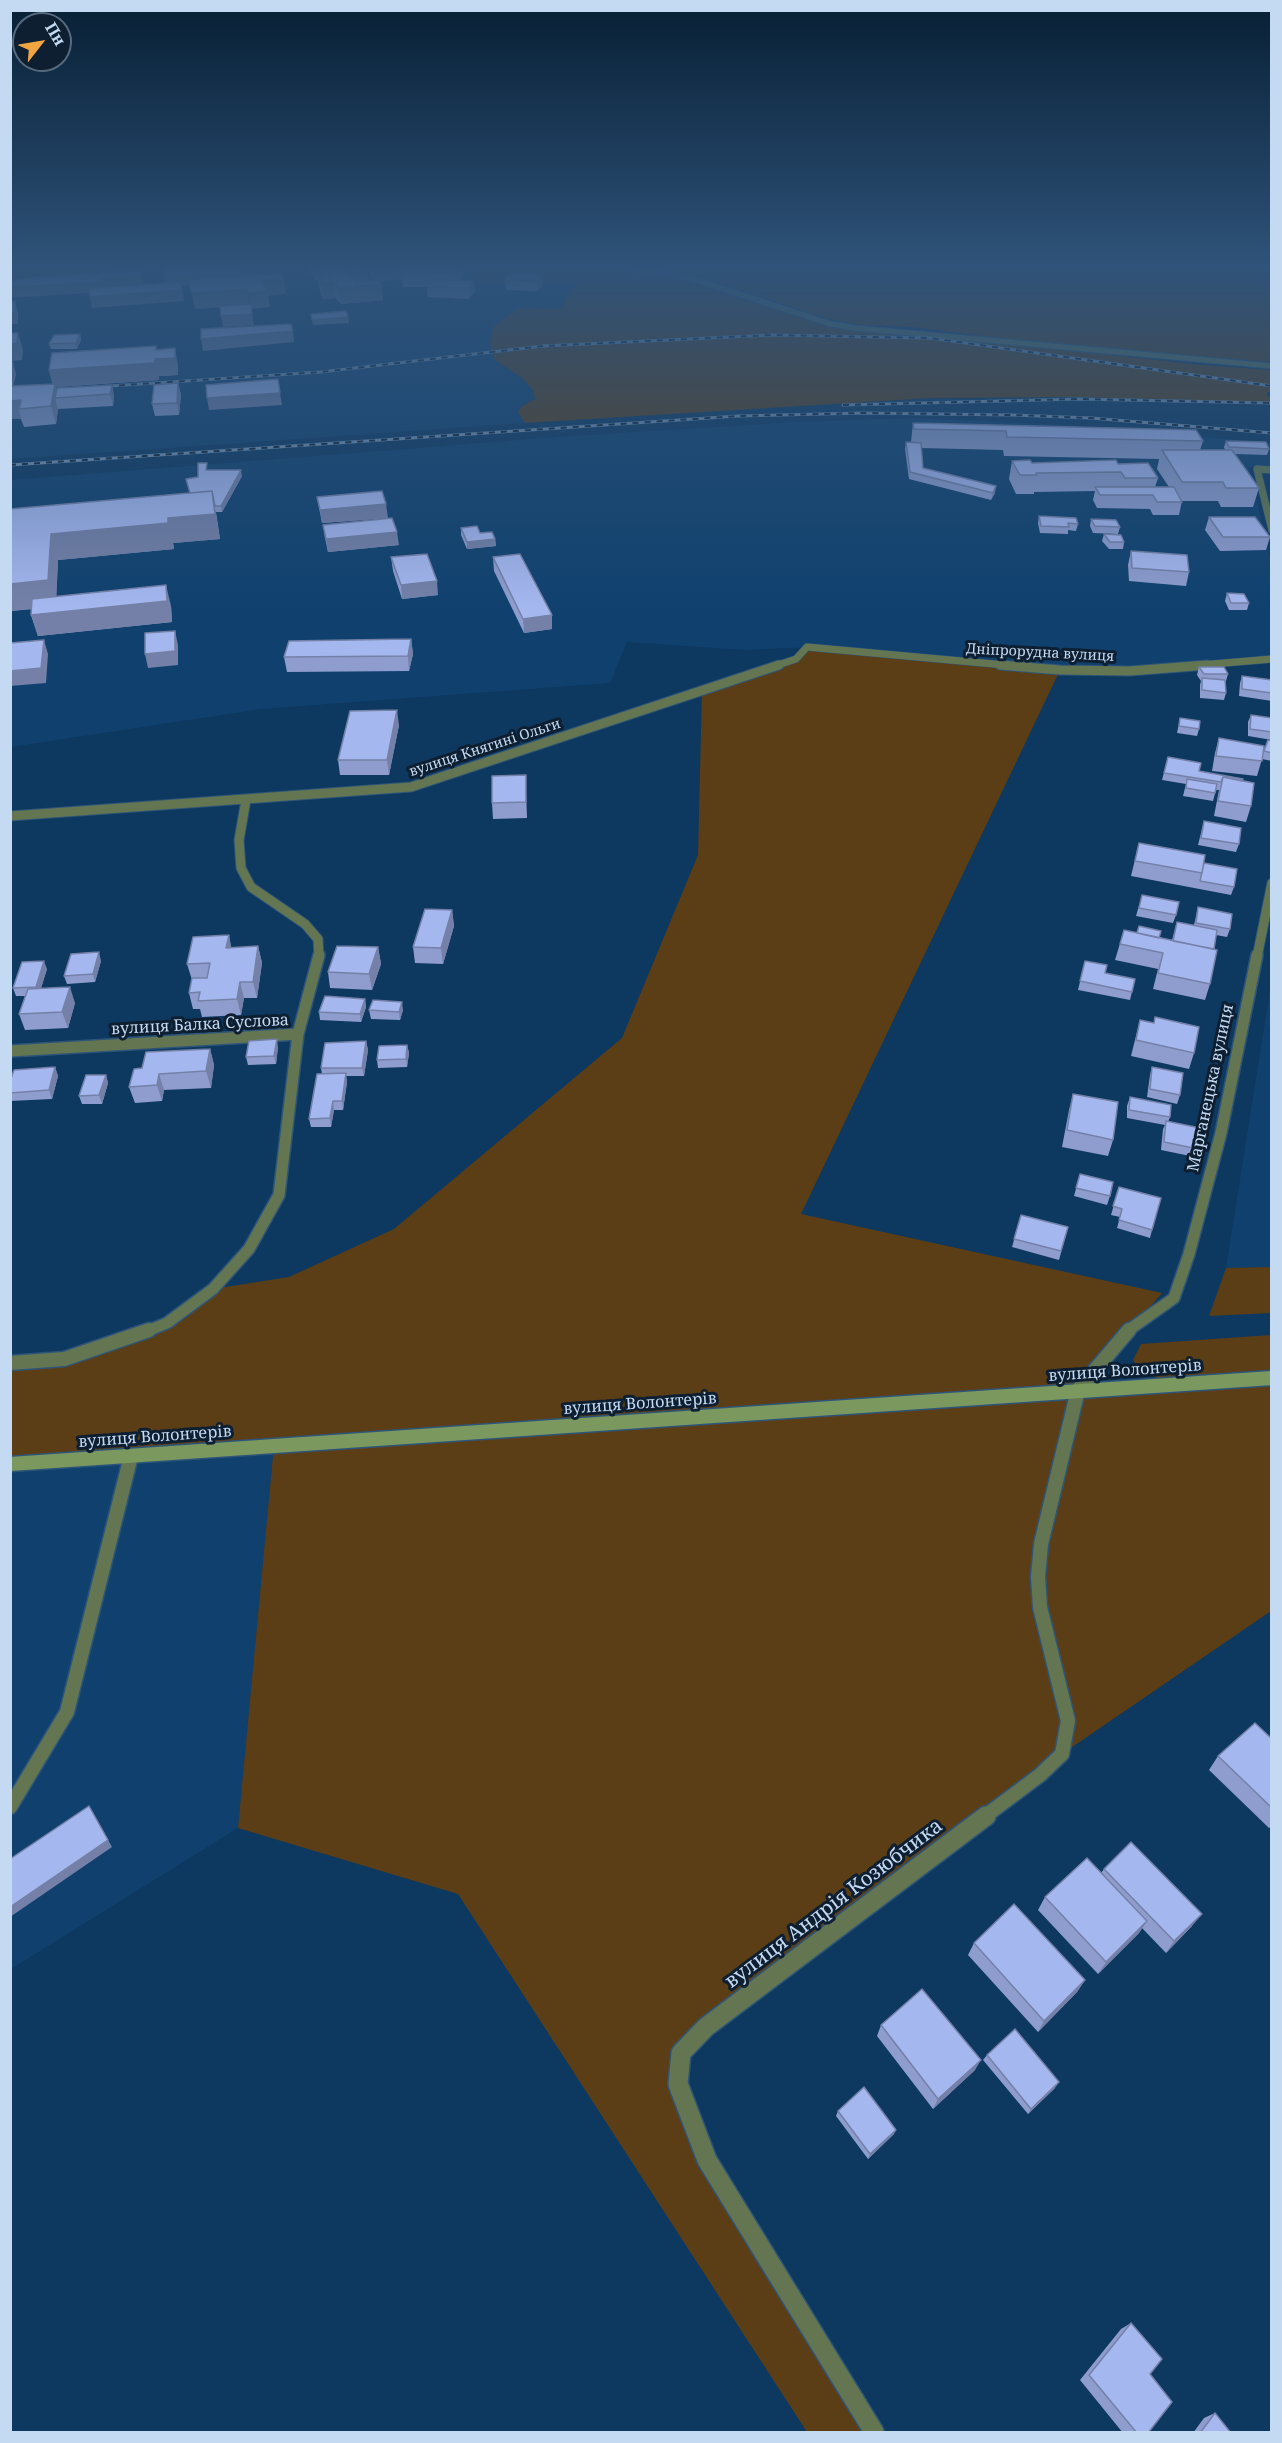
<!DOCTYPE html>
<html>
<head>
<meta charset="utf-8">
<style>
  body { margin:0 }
  #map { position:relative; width:1282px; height:2443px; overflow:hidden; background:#0d385f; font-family:"Noto Serif",serif }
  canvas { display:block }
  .frame { position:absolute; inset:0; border:12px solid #c3daf2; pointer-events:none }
  .north { position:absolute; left:12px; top:12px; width:60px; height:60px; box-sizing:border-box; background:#0e1f31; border:2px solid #566a7e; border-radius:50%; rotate:59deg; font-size:16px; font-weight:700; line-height:24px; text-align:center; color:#c3daf2 }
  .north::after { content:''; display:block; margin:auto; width:21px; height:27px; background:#f1a540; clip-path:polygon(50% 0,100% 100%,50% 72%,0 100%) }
</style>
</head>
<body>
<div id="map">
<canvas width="1282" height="2443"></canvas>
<div class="frame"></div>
<div class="north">Пн</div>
</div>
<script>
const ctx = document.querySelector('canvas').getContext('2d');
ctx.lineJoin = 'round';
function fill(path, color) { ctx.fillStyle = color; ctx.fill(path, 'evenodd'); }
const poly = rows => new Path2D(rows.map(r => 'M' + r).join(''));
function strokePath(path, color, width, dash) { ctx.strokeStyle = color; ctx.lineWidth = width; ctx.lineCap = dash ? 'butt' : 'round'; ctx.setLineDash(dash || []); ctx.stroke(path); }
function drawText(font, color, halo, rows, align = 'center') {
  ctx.font = font + ' "Noto Serif",serif'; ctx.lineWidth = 6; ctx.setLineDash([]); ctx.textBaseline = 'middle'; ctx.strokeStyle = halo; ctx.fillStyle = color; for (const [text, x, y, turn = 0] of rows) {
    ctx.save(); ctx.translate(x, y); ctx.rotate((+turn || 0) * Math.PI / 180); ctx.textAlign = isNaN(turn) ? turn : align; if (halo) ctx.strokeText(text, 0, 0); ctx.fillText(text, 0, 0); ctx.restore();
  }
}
fill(poly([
  [155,266,196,266,200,271,267,266,472,266,476,281,575,283,561,309,519,308,495,360,521,377,533,389,535,399,522,406,518,412,525,423,11,459,10,285,107,278],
  [916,418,1067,425,1271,443,1271,467,1249,467,1271,562,1271,659,1130,671,807,647,746,650,627,642,610,683,261,709,11,747,11,480,571,436,799,422],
  [1271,984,1271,1267,1226,1268],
  [274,1445,238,1828,11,1969,11,1464]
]), '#10416e');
fill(poly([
  [11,266,155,266,107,278,11,285],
  [472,266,601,266,683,280,820,324,849,330,973,339,1192,364,1271,370,1271,392,1267,392,1267,396,1271,397,1271,402,1080,397,931,398,525,423,518,412,522,406,535,399,533,390,521,377,495,360,490,344,493,327,519,308,561,309,575,284,476,281],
  [633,266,1271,266,1271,362,1047,344,912,327,861,325,828,319,698,276],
  [807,647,1060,670,801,1214,1162,1293,1079,1390,1271,1378,1271,1611,1062,1754,681,2053,688,2115,874,2432,807,2432,458,1894,238,1828,274,1445,11,1464,11,1363,64,1359,167,1323,213,1289,289,1277,394,1229,622,1038,698,855,702,689,796,659],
  [1271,1267,1271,1313,1209,1316,1226,1268],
  [1271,1335,1271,1370,1162,1379,1142,1372,1133,1360,1141,1344]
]), '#5c3e16');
const streetFar5 = poly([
  [616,266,690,278,831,324,855,328,1272,366]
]);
const streetFar4 = poly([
  [1272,470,1257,469,1272,530],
  [775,666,796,659,807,647,1016,666],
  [1189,666,1272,659]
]);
const streetFar3 = poly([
  [1000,665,1060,670,1130,671,1207,665],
  [246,800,239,840,241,868,251,887,305,924,318,939,319,957],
  [10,816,411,787,779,665],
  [1257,957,1272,883]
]);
const streetFar2 = poly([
  [10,1051,298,1034,319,955],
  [145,1332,167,1323,213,1289,249,1249,279,1195,298,1034],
  [1126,1332,1174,1298,1189,1254,1221,1133,1257,955]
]);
const streetFar1 = poly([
  [10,1363,64,1359,149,1330],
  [10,1807,67,1712,131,1456],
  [984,1817,1040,1775,1062,1754,1068,1721,1040,1607,1038,1577,1041,1544,1078,1390,1129,1330]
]);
const street = poly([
  [874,2432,707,2160,678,2084,681,2053,706,2027,986,1816]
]);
const secondary = poly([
  [10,1464,1272,1378]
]);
strokePath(streetFar5, '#2e5579', 7);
strokePath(streetFar4, '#2e5579', 8);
strokePath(streetFar3, '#2e5579', 11);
strokePath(streetFar2, '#2e5579', 14);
strokePath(streetFar1, '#2e5579', 17);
strokePath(street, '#2e5579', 22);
strokePath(secondary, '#2e5579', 17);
strokePath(streetFar5, '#637651', 5);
strokePath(streetFar4, '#637651', 7);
strokePath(streetFar3, '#637651', 9);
strokePath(streetFar2, '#637651', 11);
strokePath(streetFar1, '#637651', 14);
strokePath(street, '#637651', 19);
strokePath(secondary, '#7b985e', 14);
const rail = poly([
  [95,387,321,372,543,346,772,335,930,338,1272,386],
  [843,405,1079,399,1272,403],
  [10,465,738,416,863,413,1013,415,1091,418,1272,433]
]);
strokePath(rail, '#7897b6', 3);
strokePath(rail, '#0e1f31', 2, [6]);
fill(poly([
  [308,266,345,266,347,270,368,281,374,280,371,277,370,266,463,266,464,274,461,280,474,281,475,291,469,299,428,297,427,287,403,287,402,279,379,281,381,284,383,300,341,304,336,298,323,299,321,295,318,280,323,279,315,280,309,270],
  [541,274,542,285,538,291,506,290,505,280],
  [80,334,81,340,77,349,51,349,49,344],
  [157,350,178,365,178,375,159,376,159,380,56,387,57,390,112,385,114,397,113,406,58,409,56,424,24,427,21,419,10,419,10,362,16,374,13,385,53,385,49,370],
  [178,383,181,395,179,415,155,416,152,404],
  [913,423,1203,441,1200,450,1225,450,1224,447,1226,441,1269,449,1267,455,1235,454,1259,488,1253,507,1221,507,1218,501,1182,501,1179,515,1153,515,1150,509,1097,508,1093,500,1095,491,1034,492,1034,494,1016,494,1009,479,1012,461,1032,463,1118,464,1158,478,1155,487,1169,487,1157,469,1159,459,1004,456,1003,450,921,448,923,468,995,493,991,500,909,479,905,449,906,442,911,442],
  [208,470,242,476,222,512,216,512,220,539,173,543,174,549,58,560,56,597,171,606,172,622,38,636,31,615,32,609,10,611,10,509,189,493,198,477],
  [317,497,388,518,322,523],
  [1039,516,1078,524,1076,531,1068,530,1068,534,1040,533,1038,523],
  [1209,517,1270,537,1266,550,1220,551,1205,530],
  [1091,519,1120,527,1118,534,1093,533,1090,526],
  [323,525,399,545,328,552,325,538],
  [461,528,495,539,496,546,467,549,461,535],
  [1104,534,1124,542,1123,549,1109,549,1102,541],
  [1131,551,1189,572,1186,586,1129,581,1128,565],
  [391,557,438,595,402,599,393,571],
  [493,557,552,629,524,633,494,571],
  [1227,593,1249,603,1247,610,1229,610,1225,601],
  [411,639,413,654,409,671,287,672,284,657],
  [1199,667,1228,674,1226,681,1225,681,1226,693,1224,700,1200,698,1200,685,1201,681,1197,675],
  [1242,676,1272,680,1272,701,1239,696,1240,683],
  [1251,715,1272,718,1272,740,1248,736,1248,722],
  [1180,718,1199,729,1197,736,1177,733],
  [399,725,389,775,340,775,338,760],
  [1219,738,1262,755,1268,740,1272,741,1272,761,1262,759,1257,776,1212,771,1215,753],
  [1168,757,1199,771,1242,781,1251,806,1246,822,1214,816,1219,790,1216,790,1213,801,1183,796,1186,784,1162,780],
  [526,790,527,818,493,819,492,803],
  [1204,821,1239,844,1236,852,1198,845],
  [1139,843,1204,863,1234,887,1231,895,1131,876],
  [1142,895,1176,915,1173,923,1136,916],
  [1198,907,1230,929,1227,937,1216,935,1210,984,1205,1000,1153,989,1158,969,1115,960,1124,930,1172,940,1177,922,1194,925],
  [452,910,454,926,443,964,415,963,413,947],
  [229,935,231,948,258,946,262,963,257,998,244,998,241,1015,202,1017,200,1009,193,1009,189,993,192,980,187,964],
  [378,947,381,964,372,990,330,988,328,972],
  [101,961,95,982,67,984,64,976],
  [1085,961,1105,973,1132,992,1130,1000,1078,990],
  [47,969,41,988,75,1003,68,1028,25,1030,19,1014,25,996,16,996,13,988],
  [365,999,366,1007,361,1022,320,1020,319,1012],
  [369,1010,403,1010,400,1020,371,1019],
  [1140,1020,1194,1053,1189,1069,1131,1056],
  [366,1041,368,1050,364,1076,346,1076,347,1082,343,1110,334,1110,331,1127,311,1127,309,1119,322,1074,321,1068],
  [407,1045,409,1053,407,1067,378,1068,377,1060],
  [278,1047,276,1064,248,1065,246,1057],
  [210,1049,214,1065,211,1088,164,1090,162,1101,135,1103,129,1087,142,1068],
  [55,1067,58,1076,52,1099,10,1101,10,1081],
  [1152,1067,1180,1095,1177,1104,1147,1097,1150,1075],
  [106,1075,108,1083,102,1104,82,1104,79,1096],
  [1073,1094,1113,1140,1108,1156,1062,1147,1069,1110],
  [1130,1097,1170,1117,1168,1122,1203,1150,1200,1158,1161,1150,1163,1129,1165,1125,1127,1118,1127,1106],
  [1080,1174,1110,1196,1107,1205,1074,1196],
  [1119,1187,1152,1230,1150,1238,1117,1228,1120,1217,1111,1215],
  [1021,1215,1068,1227,1059,1260,1012,1247],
  [1272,1739,1272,1826,1269,1828,1209,1770,1218,1756],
  [1104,1869,1192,1926,1166,1953,1142,1928,1139,1933,1098,1974,1038,1910,1045,1897,1101,1873],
  [974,1943,1085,1980,1077,1992,1038,2032,968,1955],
  [881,2025,975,2070,933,2109,877,2036],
  [987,2055,1055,2088,1028,2114,983,2060],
  [838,2111,894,2134,868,2159,836,2116],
  [1131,2323,1150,2374,1148,2433,1123,2433,1080,2380,1121,2329],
  [1215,2413,1231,2433,1193,2433,1204,2418]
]), '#8e9dce');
fill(poly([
  [240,266,242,282,166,287,164,276],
  [314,266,321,266,323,279,315,280],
  [373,266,407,266,401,271,402,279,375,282],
  [459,266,463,266,464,274,457,288,456,272],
  [141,269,143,280,143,287,104,292,10,298,10,287,102,279],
  [367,271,369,285,381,284,383,300,341,304,339,288,349,273],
  [541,274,542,285,538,291,537,281],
  [284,279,286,294,268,296,270,307,251,309,254,325,223,327,221,316,251,309,248,293,263,280],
  [474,281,475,291,469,299,469,288],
  [334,282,336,298,323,299,321,283],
  [247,289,250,305,195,309,192,293],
  [182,290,184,301,92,308,90,297],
  [15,301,18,312,18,324,10,324,10,313],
  [348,317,349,323,313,325,312,320],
  [293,331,294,342,203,351,201,339],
  [18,333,23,350,22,360,10,361,10,344],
  [80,334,81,340,77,349,76,343],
  [156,346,159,359,175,348,178,365,178,375,159,376,159,380,56,387,59,397,55,398,58,409,56,424,51,406,53,387,49,370],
  [13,362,16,374,13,387,10,379,10,372],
  [178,383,181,395,179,415,177,403],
  [112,385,114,397,113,406,110,394],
  [280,393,282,405,209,410,207,398],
  [21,400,19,409,21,419,10,419,10,401],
  [241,470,242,476,222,512,221,506],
  [996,486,995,493,991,500,993,493],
  [212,491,220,539,173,543,174,549,58,560,56,607,10,611,10,584,51,534,168,518],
  [386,504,388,518,322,523,320,510],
  [397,532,399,545,328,552,326,539],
  [495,539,496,546,467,549,467,542],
  [437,581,438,595,402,599,401,585],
  [166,585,171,606,172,622,38,636,31,615],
  [552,615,552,629,524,633,523,619],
  [175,631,178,645,178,665,148,668,145,654],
  [411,639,413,654,409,671,408,656],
  [44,640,48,654,46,683,10,686,10,671],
  [397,710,399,725,389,775,387,760],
  [452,910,454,926,443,964,441,948],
  [229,935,232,951,226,948],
  [258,946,262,963,257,998,253,982],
  [378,947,381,964,372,990,369,974],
  [99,952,101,961,95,982,93,974],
  [44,961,47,969,39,995,36,987],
  [240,982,244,998,241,1015,237,999],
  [70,987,75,1003,68,1028,62,1012],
  [365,999,366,1007,361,1022,360,1014],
  [402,1002,403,1010,400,1020,399,1012],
  [277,1039,278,1047,276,1064,274,1056],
  [366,1041,368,1050,364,1076,362,1068],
  [407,1045,409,1053,407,1067,406,1059],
  [210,1049,214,1065,211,1088,206,1071],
  [55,1067,58,1076,52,1099,49,1090],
  [346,1073,347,1082,343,1110,342,1101],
  [159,1074,164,1090,162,1101,157,1085],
  [106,1075,108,1083,102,1104,99,1095],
  [333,1101,334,1110,331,1127,330,1118],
  [89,1806,112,1847,10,1917,10,1907],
  [1202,1914,1192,1926,1166,1953,1174,1941],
  [1147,1921,1139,1933,1098,1974,1106,1962],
  [1085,1980,1077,1992,1038,2032,1044,2021],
  [981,2060,975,2070,933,2109,938,2099],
  [1059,2082,1055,2088,1028,2114,1031,2109],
  [896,2130,894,2134,868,2159,870,2154]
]), '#7480a7');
const building = poly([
  [240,266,240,272,164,276,164,267,240,266],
  [323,266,345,266,347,270,365,268,367,271,349,273,356,282,378,280,381,284,339,288,334,282,321,283,318,280,332,278,323,266],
  [405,266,459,266,456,272,401,271,405,266],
  [141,269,141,277,102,279,102,282,10,287,10,280,141,269],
  [281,273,284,279,263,280,267,291,248,293,247,289,192,293,188,280,281,273],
  [510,273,541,274,537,281,505,280,510,273],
  [434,279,474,281,469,288,427,287,434,279],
  [180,282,182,290,90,297,89,288,180,282],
  [10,301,15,301,15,312,10,313,10,301],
  [251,304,252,314,221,316,220,306,251,304],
  [346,311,348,317,312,320,311,314,346,311],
  [291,324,293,331,201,339,201,329,291,324],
  [10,333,18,333,17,343,10,344,10,333],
  [80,334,76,343,49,344,54,335,80,334],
  [156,346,156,350,175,348,175,358,155,359,155,363,49,370,52,353,156,346],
  [10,362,13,362,10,372,10,362],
  [278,379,280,393,207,398,206,385,278,379],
  [178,383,177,403,152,404,154,385,178,383],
  [55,384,51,406,19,409,21,400,10,401,10,386,55,384],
  [112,385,110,394,55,398,57,388,112,385],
  [913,423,1196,430,1203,441,1007,437,1006,431,914,429,913,423],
  [1226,441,1266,442,1269,449,1229,447,1226,441],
  [906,442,921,443,923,468,996,486,993,493,910,472,906,442],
  [1162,450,1232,450,1259,488,1226,488,1223,482,1182,482,1162,450],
  [1030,460,1032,463,1116,460,1118,464,1148,463,1158,478,1125,478,1121,472,1036,473,1037,475,1020,475,1012,461,1030,460],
  [198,463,207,463,206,470,241,470,221,506,215,506,212,491,190,493,186,479,198,477,198,463],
  [1095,487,1174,487,1182,502,1157,502,1153,495,1100,495,1095,487],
  [212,491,215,514,168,518,168,523,51,534,48,580,10,584,10,509,212,491],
  [382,491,386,504,320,510,317,497,382,491],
  [1039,516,1076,518,1078,524,1068,523,1069,527,1041,526,1039,516],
  [1209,517,1255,517,1270,537,1223,537,1209,517],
  [392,518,397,532,326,539,323,525,392,518],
  [1091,519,1116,520,1120,527,1095,526,1091,519],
  [477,526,480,533,492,532,495,539,467,542,461,528,477,526],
  [1104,534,1121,535,1124,542,1110,542,1104,534],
  [1131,551,1187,555,1189,572,1132,568,1131,551],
  [427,554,437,581,401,585,391,557,427,554],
  [520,554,552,615,523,619,493,557,520,554],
  [166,585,167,601,31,615,32,599,166,585],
  [1227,593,1244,594,1249,603,1231,603,1227,593],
  [175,631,175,651,145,654,145,633,175,631],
  [411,639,408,656,284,657,289,641,411,639],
  [44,640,41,668,10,671,10,643,44,640],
  [1199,667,1224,667,1228,674,1204,674,1199,667],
  [1242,676,1272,680,1272,693,1242,689,1242,676],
  [1202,678,1225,680,1226,693,1202,690,1202,678],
  [397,710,387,760,338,760,350,711,397,710],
  [1251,715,1272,718,1272,732,1250,729,1251,715],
  [1180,718,1200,721,1199,729,1179,726,1180,718],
  [1219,738,1264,746,1262,761,1216,756,1219,738],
  [1268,740,1272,741,1272,753,1264,751,1268,740],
  [1168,757,1201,763,1199,771,1243,779,1242,781,1223,777,1221,782,1164,773,1168,757],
  [526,775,526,802,492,803,492,776,526,775],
  [1223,777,1254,783,1251,806,1218,801,1223,777],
  [1187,779,1217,784,1215,793,1186,788,1187,779],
  [1204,821,1241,828,1239,844,1201,838,1204,821],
  [1139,843,1205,855,1202,873,1135,861,1139,843],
  [1204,863,1237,869,1234,887,1200,881,1204,863],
  [1142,895,1179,902,1176,915,1139,908,1142,895],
  [1198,907,1232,914,1230,929,1196,923,1198,907],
  [425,909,452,910,441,948,413,947,425,909],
  [1177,922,1217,930,1214,949,1173,941,1177,922],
  [1139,926,1161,931,1159,938,1137,933,1139,926],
  [1124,930,1217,950,1210,984,1158,973,1163,953,1120,944,1124,930],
  [229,935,226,948,258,946,253,982,240,982,237,999,198,1001,200,992,189,993,192,978,207,978,210,963,187,964,193,937,229,935],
  [337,946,378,947,369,974,328,972,337,946],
  [99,952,93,974,64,976,71,954,99,952],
  [44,961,36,987,13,988,22,962,44,961],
  [1085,961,1107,965,1105,973,1135,979,1132,992,1080,981,1085,961],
  [70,987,62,1012,19,1014,28,989,70,987],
  [325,996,365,999,360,1014,319,1012,325,996],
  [373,1000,402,1002,399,1012,369,1010,373,1000],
  [1155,1017,1199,1027,1194,1053,1136,1040,1140,1020,1154,1023,1155,1017],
  [277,1039,274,1056,246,1057,249,1041,277,1039],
  [366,1041,362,1068,321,1068,325,1043,366,1041],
  [407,1045,406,1059,377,1060,379,1046,407,1045],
  [210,1049,206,1071,159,1074,157,1085,129,1087,134,1069,142,1068,146,1052,210,1049],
  [55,1067,49,1090,10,1093,10,1081,14,1070,55,1067],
  [1152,1067,1183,1073,1180,1095,1150,1089,1152,1067],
  [346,1073,342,1101,333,1101,330,1118,309,1119,317,1074,346,1073],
  [86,1075,106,1075,99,1095,79,1096,86,1075],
  [1073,1094,1118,1102,1113,1140,1067,1130,1073,1094],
  [1130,1097,1171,1105,1170,1117,1129,1110,1130,1097],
  [1166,1121,1205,1129,1203,1150,1164,1142,1166,1121],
  [1080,1174,1113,1182,1110,1196,1076,1188,1080,1174],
  [1119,1187,1161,1198,1152,1230,1119,1220,1122,1209,1113,1206,1119,1187],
  [1021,1215,1068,1227,1061,1251,1014,1239,1021,1215],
  [1255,1723,1272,1739,1272,1808,1218,1756,1255,1723],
  [89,1806,108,1840,10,1907,10,1859,89,1806],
  [1131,1842,1202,1914,1174,1941,1104,1869,1131,1842],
  [1087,1858,1147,1921,1106,1962,1045,1897,1087,1858],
  [1014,1904,1085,1980,1044,2021,974,1943,1014,1904],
  [922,1989,981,2060,938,2099,881,2025,922,1989],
  [1015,2029,1059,2082,1031,2109,987,2055,1015,2029],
  [864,2087,896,2130,870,2154,838,2111,864,2087],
  [1131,2323,1162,2359,1150,2374,1172,2402,1148,2433,1137,2433,1089,2375,1131,2323],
  [1215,2413,1231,2433,1200,2433,1215,2413]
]);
fill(building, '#a5b7ef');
strokePath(building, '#7480a7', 1.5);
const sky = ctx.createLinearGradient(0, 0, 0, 608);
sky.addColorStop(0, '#071f34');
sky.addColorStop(0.44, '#2f537a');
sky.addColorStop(1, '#2f537a00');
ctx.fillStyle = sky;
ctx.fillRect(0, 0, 1282, 608);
drawText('14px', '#c3daf2', '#0e1f31', [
  ["Дніпрорудна вулиця",1040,653,3],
  ["вулиця Княгині Ольги",485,748,-18]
]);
drawText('16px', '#c3daf2', '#0e1f31', [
  ["вулиця Балка Суслова",200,1025,-3],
  ["Марганецька вулиця",1211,1088,-78],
  ["вулиця Волонтерів",1125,1371,-4],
  ["вулиця Волонтерів",640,1404,-4],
  ["вулиця Волонтерів",155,1437,-4]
]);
drawText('20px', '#c3daf2', '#0e1f31', [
  ["вулиця Андрія Козюбчика",834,1904,-37]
]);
</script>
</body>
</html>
